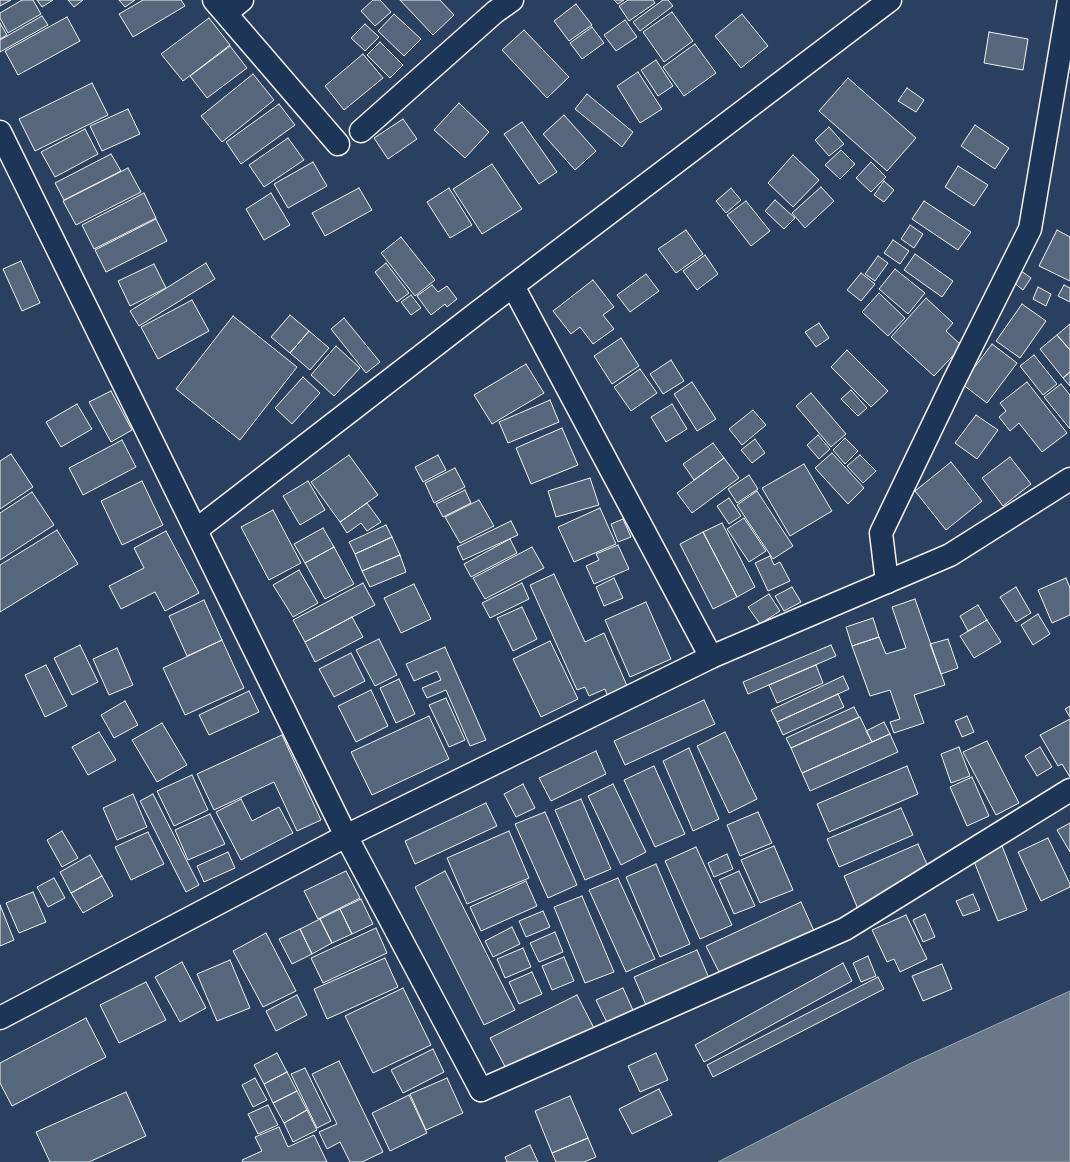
<!DOCTYPE html>
<html>
<head>
<meta charset="utf-8">
<style>
  body { margin:0 }
  canvas { display:block; background:#2a4060 }
</style>
</head>
<body>
<canvas width="1070" height="1162"></canvas>
<script>
const ctx = document.querySelector('canvas').getContext('2d');
ctx.lineJoin = 'round';
function fill(path, color) { ctx.fillStyle = color; ctx.fill(path, 'evenodd'); }
const poly = rows => new Path2D(rows.map(r => 'M' + r).join(''));
function strokePath(path, color, width, dash) { ctx.strokeStyle = color; ctx.lineWidth = width; ctx.lineCap = dash ? 'butt' : 'round'; ctx.setLineDash(dash || []); ctx.stroke(path); }
const water = poly([
  [1070,991,1070,1162,718,1162,909,1064,1070,991]
]);
fill(water, '#6a788a');
strokePath(water, '#a1a8b0', 1);
const building = poly([
  [0,0,11,0,0,6,0,0],
  [22,0,33,0,41,14,8,33,0,18,0,13,22,0],
  [37,0,53,0,42,7,37,0],
  [68,0,83,0,74,7,68,0],
  [119,0,135,0,125,7,119,0],
  [143,0,181,0,185,6,133,37,119,14,143,0],
  [373,0,380,0,391,12,375,26,361,11,373,0],
  [400,0,440,0,454,15,433,35,400,0],
  [614,0,624,0,618,4,614,0],
  [628,0,653,0,655,3,629,21,619,6,628,0],
  [663,0,668,0,673,6,640,31,633,22,663,0],
  [576,4,592,25,569,41,554,21,576,4],
  [672,12,693,41,664,62,643,32,672,12],
  [394,14,421,39,404,56,378,31,394,14],
  [742,14,768,46,741,68,715,36,742,14],
  [42,16,48,25,0,52,0,40,42,16],
  [67,17,80,41,18,75,5,51,67,17],
  [209,18,230,45,183,81,161,54,209,18],
  [625,20,637,37,616,51,604,35,625,20],
  [0,23,7,35,0,39,0,23],
  [365,24,379,37,365,51,351,38,365,24],
  [592,27,604,43,582,59,570,43,592,27],
  [524,30,569,77,547,98,502,50,524,30],
  [989,32,1028,39,1023,70,984,63,989,32],
  [380,42,403,65,390,78,367,55,380,42],
  [695,44,716,73,684,96,663,67,695,44],
  [230,46,247,68,207,98,190,76,230,46],
  [363,54,383,78,344,110,325,86,363,54],
  [656,60,673,86,658,96,641,70,656,60],
  [638,72,662,109,640,123,617,86,638,72],
  [253,74,274,100,222,142,201,116,253,74],
  [848,78,916,138,887,171,819,111,848,78],
  [92,83,108,115,35,151,19,119,92,83],
  [907,88,924,100,916,112,898,101,907,88],
  [587,94,633,132,622,147,575,109,587,94],
  [459,103,489,132,465,158,434,130,459,103],
  [279,104,295,125,241,164,226,142,279,104],
  [128,109,140,134,102,151,90,126,128,109],
  [564,115,596,151,575,170,543,134,564,115],
  [403,119,417,139,388,159,374,138,403,119],
  [522,122,557,172,539,184,504,134,522,122],
  [975,125,1009,148,995,169,961,146,975,125],
  [829,127,844,144,829,156,815,140,829,127],
  [85,129,98,154,55,177,41,152,85,129],
  [288,138,304,160,264,187,249,165,288,138],
  [841,150,855,164,840,179,825,165,841,150],
  [111,154,121,171,64,200,55,183,111,154],
  [793,155,819,180,793,207,768,183,793,155],
  [313,162,327,186,288,208,274,184,313,162],
  [871,162,886,177,871,192,856,178,871,162],
  [492,164,522,209,482,234,453,189,492,164],
  [958,166,988,185,974,206,945,187,958,166],
  [128,168,141,192,76,225,63,201,128,168],
  [884,181,894,190,884,202,874,195,884,181],
  [821,187,834,201,805,228,792,213,821,187],
  [359,188,372,210,325,236,312,213,359,188],
  [449,188,472,225,450,238,427,202,449,188],
  [731,188,741,200,726,213,716,201,731,188],
  [144,193,156,218,94,249,82,225,144,193],
  [271,193,290,225,264,240,246,209,271,193],
  [775,200,795,218,784,229,765,211,775,200],
  [746,201,770,231,751,246,727,215,746,201],
  [924,201,971,232,958,250,912,219,924,201],
  [156,219,167,241,106,272,95,250,156,219],
  [910,225,923,234,914,248,901,239,910,225],
  [686,230,703,254,676,273,658,249,686,230],
  [1057,230,1070,237,1070,281,1039,266,1057,230],
  [401,237,435,280,415,296,381,253,401,237],
  [893,240,909,251,900,264,884,253,893,240],
  [915,254,953,281,942,297,904,270,915,254],
  [705,255,718,274,697,290,683,271,705,255],
  [878,256,888,263,875,281,865,274,878,256],
  [21,261,40,303,22,311,3,269,21,261],
  [206,263,215,279,139,326,130,311,206,263],
  [386,263,409,293,397,302,375,272,386,263],
  [154,264,166,288,130,306,118,281,154,264],
  [1017,268,1031,278,1023,290,1009,279,1017,268],
  [895,269,925,293,908,314,879,289,895,269],
  [861,273,875,284,861,301,847,290,861,273],
  [646,274,659,291,630,312,617,295,646,274],
  [593,280,614,307,603,315,614,329,593,344,580,327,571,334,553,311,593,280],
  [432,285,438,292,447,286,457,299,447,307,445,304,431,315,417,296,432,285],
  [1064,285,1070,288,1070,302,1058,296,1064,285],
  [1038,287,1051,294,1046,306,1033,299,1038,287],
  [879,293,905,318,888,336,862,312,879,293],
  [411,295,421,308,411,315,401,302,411,295],
  [926,298,953,323,946,331,962,346,934,376,891,337,926,298],
  [192,300,209,331,158,359,141,327,192,300],
  [1022,304,1046,321,1020,358,996,341,1022,304],
  [290,315,309,331,290,353,271,337,290,315],
  [233,316,297,367,240,440,176,389,233,316],
  [344,318,380,362,366,373,331,329,344,318],
  [819,323,829,338,816,347,805,332,819,323],
  [1070,324,1070,350,1057,335,1070,324],
  [309,331,329,348,310,370,290,353,309,331],
  [1057,335,1070,350,1070,372,1063,378,1040,349,1057,335],
  [621,338,639,366,612,384,594,356,621,338],
  [992,344,1017,363,987,403,962,384,992,344],
  [336,346,360,368,334,396,311,375,336,346],
  [847,350,888,391,871,407,831,367,847,350],
  [1034,355,1057,384,1043,395,1020,366,1034,355],
  [671,360,684,381,663,394,650,374,671,360],
  [526,364,544,393,492,424,474,395,526,364],
  [640,369,657,393,631,411,614,387,640,369],
  [1070,372,1070,386,1063,378,1070,372],
  [303,377,320,393,292,424,275,408,303,377],
  [692,382,716,419,697,431,674,394,692,382],
  [1027,382,1067,433,1042,452,1019,423,1010,431,999,417,1006,411,1000,403,1027,382],
  [1061,384,1070,395,1070,429,1044,397,1061,384],
  [851,390,867,408,858,416,841,399,851,390],
  [111,391,132,430,111,442,89,402,111,391],
  [811,393,846,434,831,447,796,406,811,393],
  [550,400,559,422,508,443,499,422,550,400],
  [77,404,92,429,61,447,46,422,77,404],
  [672,404,687,429,666,442,651,417,672,404],
  [753,410,766,425,742,445,729,429,753,410],
  [976,415,998,430,977,459,955,443,976,415],
  [562,428,578,465,531,484,516,448,562,428],
  [818,435,830,449,819,459,807,445,818,435],
  [845,438,858,451,845,464,833,450,845,438],
  [755,439,765,453,752,463,741,450,755,439],
  [122,440,136,467,83,495,69,468,122,440],
  [713,443,724,458,694,480,683,464,713,443],
  [832,453,864,488,848,504,815,468,832,453],
  [11,454,33,487,0,509,0,461,11,454],
  [349,455,378,495,340,522,311,482,349,455],
  [438,455,446,470,423,482,415,467,438,455],
  [860,455,876,471,863,483,847,466,860,455],
  [1010,457,1031,484,1003,506,982,478,1010,457],
  [724,458,739,478,692,513,677,493,724,458],
  [951,462,982,501,946,530,915,491,951,462],
  [804,464,832,511,790,536,762,488,804,464],
  [455,468,465,487,434,503,425,483,455,468],
  [749,475,758,489,737,503,728,489,749,475],
  [590,478,599,505,556,517,548,491,590,478],
  [142,481,163,525,122,545,101,501,142,481],
  [308,481,325,510,300,525,283,496,308,481],
  [465,490,471,503,443,517,436,504,465,490],
  [757,491,793,546,773,559,737,505,757,491],
  [32,492,54,525,0,560,0,513,32,492],
  [729,498,741,516,729,524,717,506,729,498],
  [479,500,494,526,460,543,445,517,479,500],
  [367,503,381,522,367,531,361,523,347,533,340,522,367,503],
  [600,508,616,544,574,562,558,527,600,508],
  [273,510,301,563,269,580,241,527,273,510],
  [744,518,766,551,749,562,727,529,744,518],
  [623,519,631,537,618,542,611,524,623,519],
  [511,521,518,535,463,560,457,547,511,521],
  [722,523,755,587,737,597,703,532,722,523],
  [386,525,392,537,355,554,349,542,386,525],
  [323,528,334,547,305,563,294,544,323,528],
  [57,530,78,564,0,612,0,565,57,530],
  [166,531,199,593,165,611,155,592,121,609,109,586,144,568,134,548,166,531],
  [703,532,737,597,713,609,680,544,703,532],
  [392,537,400,555,362,571,355,554,392,537],
  [510,539,517,553,471,577,464,564,510,539],
  [618,545,629,569,594,584,586,566,599,560,596,554,618,545],
  [334,547,354,584,325,599,305,563,334,547],
  [532,547,544,568,485,599,473,578,532,547],
  [400,555,406,572,370,587,362,571,400,555],
  [770,556,774,565,780,562,790,581,768,591,755,563,770,556],
  [299,570,318,603,293,617,273,585,299,570],
  [554,574,585,642,604,633,628,688,608,697,605,689,589,696,585,687,577,690,530,585,554,574],
  [614,578,623,598,604,606,596,587,614,578],
  [1066,578,1070,588,1070,615,1052,623,1038,590,1066,578],
  [363,583,375,605,305,642,293,620,363,583],
  [522,583,529,599,490,618,482,603,522,583],
  [414,584,431,619,401,633,384,598,414,584],
  [792,587,801,602,784,611,775,596,792,587],
  [1016,587,1031,613,1016,622,1000,597,1016,587],
  [769,594,780,611,760,624,748,607,769,594],
  [915,599,945,685,914,695,924,723,894,733,890,722,900,719,890,690,870,696,852,646,879,637,886,654,906,648,892,607,915,599],
  [204,600,222,640,187,656,169,616,204,600],
  [646,602,671,659,630,677,605,620,646,602],
  [978,605,987,620,968,631,960,616,978,605],
  [522,607,537,639,513,651,497,618,522,607],
  [1038,614,1050,634,1033,645,1021,625,1038,614],
  [352,617,363,637,315,662,305,642,352,617],
  [873,618,879,637,852,646,846,627,873,618],
  [987,620,1001,642,974,658,960,636,987,620],
  [379,639,397,675,375,686,356,650,379,639],
  [948,639,958,668,941,674,930,644,948,639],
  [222,640,244,688,185,715,163,668,222,640],
  [550,641,578,699,541,717,513,659,550,641],
  [80,645,98,682,72,695,54,658,80,645],
  [831,645,836,656,748,694,743,682,831,645],
  [445,647,486,740,470,746,446,690,427,698,422,688,441,680,437,671,414,681,406,664,445,647],
  [117,648,133,685,109,695,93,659,117,648],
  [351,653,365,681,334,697,319,669,351,653],
  [46,665,67,706,45,717,25,675,46,665],
  [816,665,823,683,777,703,769,685,816,665],
  [843,676,849,689,777,722,771,710,843,676],
  [399,679,415,714,396,723,380,688,399,679],
  [371,690,388,726,356,742,338,706,371,690],
  [249,691,259,712,209,735,199,715,249,691],
  [838,694,844,707,783,735,777,722,838,694],
  [446,698,465,740,449,747,429,705,446,698],
  [704,700,715,724,625,765,614,741,704,700],
  [125,701,138,725,114,738,101,715,125,701],
  [1070,706,1070,717,1065,709,1070,706],
  [854,707,859,717,791,748,786,738,854,707],
  [429,716,449,759,372,795,351,752,429,716],
  [967,716,974,732,962,737,955,721,967,716],
  [860,717,872,742,802,773,791,748,860,717],
  [1070,719,1070,777,1062,764,1058,766,1040,735,1070,719],
  [884,722,890,734,872,742,866,731,884,722],
  [162,723,187,765,157,782,132,740,162,723],
  [99,732,116,760,88,775,72,747,99,732],
  [725,732,757,799,729,813,697,746,725,732],
  [890,734,898,752,810,791,802,773,890,734],
  [282,735,321,820,297,831,274,782,214,810,197,774,282,735],
  [987,741,1019,803,996,815,963,752,987,741],
  [959,747,970,776,951,783,941,754,959,747],
  [1040,747,1052,767,1037,776,1025,756,1040,747],
  [689,748,719,819,693,831,663,761,689,748],
  [596,751,606,774,551,801,539,778,596,751],
  [654,766,685,834,655,847,624,780,654,766],
  [907,766,918,794,829,832,817,804,907,766],
  [192,775,208,810,174,826,157,791,192,775],
  [972,777,989,816,967,826,950,787,972,777],
  [523,784,535,808,516,817,504,794,523,784],
  [613,784,646,852,621,865,588,796,613,784],
  [133,794,147,827,117,840,103,808,133,794],
  [153,794,199,885,186,892,140,801,153,794],
  [241,799,252,821,279,807,293,833,241,860,216,812,241,799],
  [581,799,611,869,585,880,555,810,581,799],
  [486,803,497,826,415,864,405,841,486,803],
  [901,808,913,835,839,867,827,839,901,808],
  [545,812,577,885,548,898,515,824,545,812],
  [758,812,772,843,740,856,727,825,758,812],
  [210,814,225,844,188,860,175,830,210,814],
  [1070,823,1070,852,1057,830,1070,823],
  [62,831,78,858,62,867,47,840,62,831],
  [509,831,529,878,467,904,447,858,509,831],
  [148,832,164,864,131,880,115,847,148,832],
  [999,838,1027,910,998,921,969,849,999,838],
  [1048,838,1070,884,1070,887,1041,901,1018,852,1048,838],
  [918,844,933,878,858,909,844,876,918,844],
  [774,846,793,890,760,903,741,860,774,846],
  [696,847,732,925,700,939,665,861,696,847],
  [228,852,235,868,204,882,197,866,228,852],
  [727,854,733,869,714,877,708,863,727,854],
  [90,855,102,876,71,893,60,872,90,855],
  [656,864,690,944,660,957,626,877,656,864],
  [346,871,360,898,318,919,304,891,346,871],
  [445,871,515,1010,484,1025,415,887,445,871],
  [739,871,755,906,734,914,719,880,739,871],
  [102,876,113,896,83,913,71,893,102,876],
  [54,878,65,898,48,907,37,887,54,878],
  [618,878,655,959,626,972,589,890,618,878],
  [526,881,537,906,481,931,470,907,526,881],
  [33,892,46,922,19,933,6,903,33,892],
  [973,894,980,910,963,916,956,901,973,894],
  [582,896,614,972,585,983,554,907,582,896],
  [361,899,373,924,352,934,340,909,361,899],
  [801,902,815,933,721,976,706,946,801,902],
  [0,905,14,940,0,946,0,905],
  [340,909,352,934,332,943,320,919,340,909],
  [543,911,550,927,526,937,519,921,543,911],
  [925,914,935,937,923,942,913,920,925,914],
  [906,915,927,959,900,972,894,959,887,962,872,930,906,915],
  [320,919,332,943,312,954,300,929,320,919],
  [512,927,520,944,493,957,485,941,512,927],
  [376,928,387,953,323,983,311,958,376,928],
  [300,929,312,954,292,964,279,939,300,929],
  [555,932,563,952,539,962,530,943,555,932],
  [266,933,296,991,263,1007,233,951,266,933],
  [523,948,531,967,505,978,497,959,523,948],
  [697,950,712,985,649,1012,634,977,697,950],
  [868,956,876,976,861,982,853,963,868,956],
  [564,957,574,981,552,990,542,966,564,957],
  [385,958,398,987,327,1019,314,989,385,958],
  [230,960,250,1008,217,1021,197,974,230,960],
  [182,962,206,1008,180,1022,155,977,182,962],
  [843,963,852,981,704,1062,695,1045,843,963],
  [942,964,952,989,923,1001,912,976,942,964],
  [532,972,542,994,519,1004,509,982,532,972],
  [878,977,884,989,713,1077,707,1065,878,977],
  [146,982,166,1020,119,1043,100,1005,146,982],
  [403,988,431,1045,373,1073,345,1016,403,988],
  [623,988,636,1017,610,1029,596,1000,623,988],
  [297,995,307,1015,276,1031,266,1011,297,995],
  [577,995,598,1036,512,1080,490,1038,577,995],
  [86,1018,106,1057,12,1106,0,1083,0,1063,86,1018],
  [433,1049,444,1072,403,1093,391,1070,433,1049],
  [277,1053,287,1072,264,1084,254,1065,277,1053],
  [656,1053,668,1080,640,1092,628,1066,656,1053],
  [339,1061,383,1152,362,1162,350,1162,340,1142,327,1149,319,1132,337,1124,312,1074,339,1061],
  [305,1068,331,1121,317,1128,291,1074,305,1068],
  [287,1072,297,1091,273,1103,264,1084,287,1072],
  [255,1078,267,1100,253,1107,242,1085,255,1078],
  [447,1078,463,1113,426,1130,410,1094,447,1078],
  [659,1089,672,1115,632,1134,619,1109,659,1089],
  [297,1091,307,1110,284,1123,273,1103,297,1091],
  [126,1092,146,1136,89,1162,50,1162,36,1132,126,1092],
  [409,1095,427,1133,390,1151,372,1113,409,1095],
  [570,1096,588,1138,552,1153,535,1111,570,1096],
  [268,1105,278,1125,258,1134,248,1114,268,1105],
  [307,1110,317,1130,293,1142,284,1123,307,1110],
  [279,1127,288,1147,314,1135,327,1162,243,1162,242,1160,262,1151,255,1137,279,1127],
  [588,1138,596,1157,584,1162,556,1162,552,1153,588,1138],
  [530,1145,538,1162,507,1162,505,1157,530,1145]
]);
fill(building, '#56677d');
strokePath(building, '#f4f1e8', 1);
const minor = poly([
  [214,0,338,144],
  [226,13,242,0],
  [361,131,495,12,512,0],
  [513,286,711,657],
  [196,530,477,313,890,0],
  [887,582,881,533,954,381,1030,229,1069,0],
  [0,1018,346,836],
  [481,1090,845,929,1070,790]
]);
const tertiary = poly([
  [0,132,346,836,481,1090],
  [346,836,711,657,950,555,1070,479]
]);
strokePath(minor, '#f4f1e8', 25);
strokePath(tertiary, '#f4f1e8', 25);
strokePath(minor, '#1d3557', 22);
strokePath(tertiary, '#1d3557', 22);
</script>
</body>
</html>
